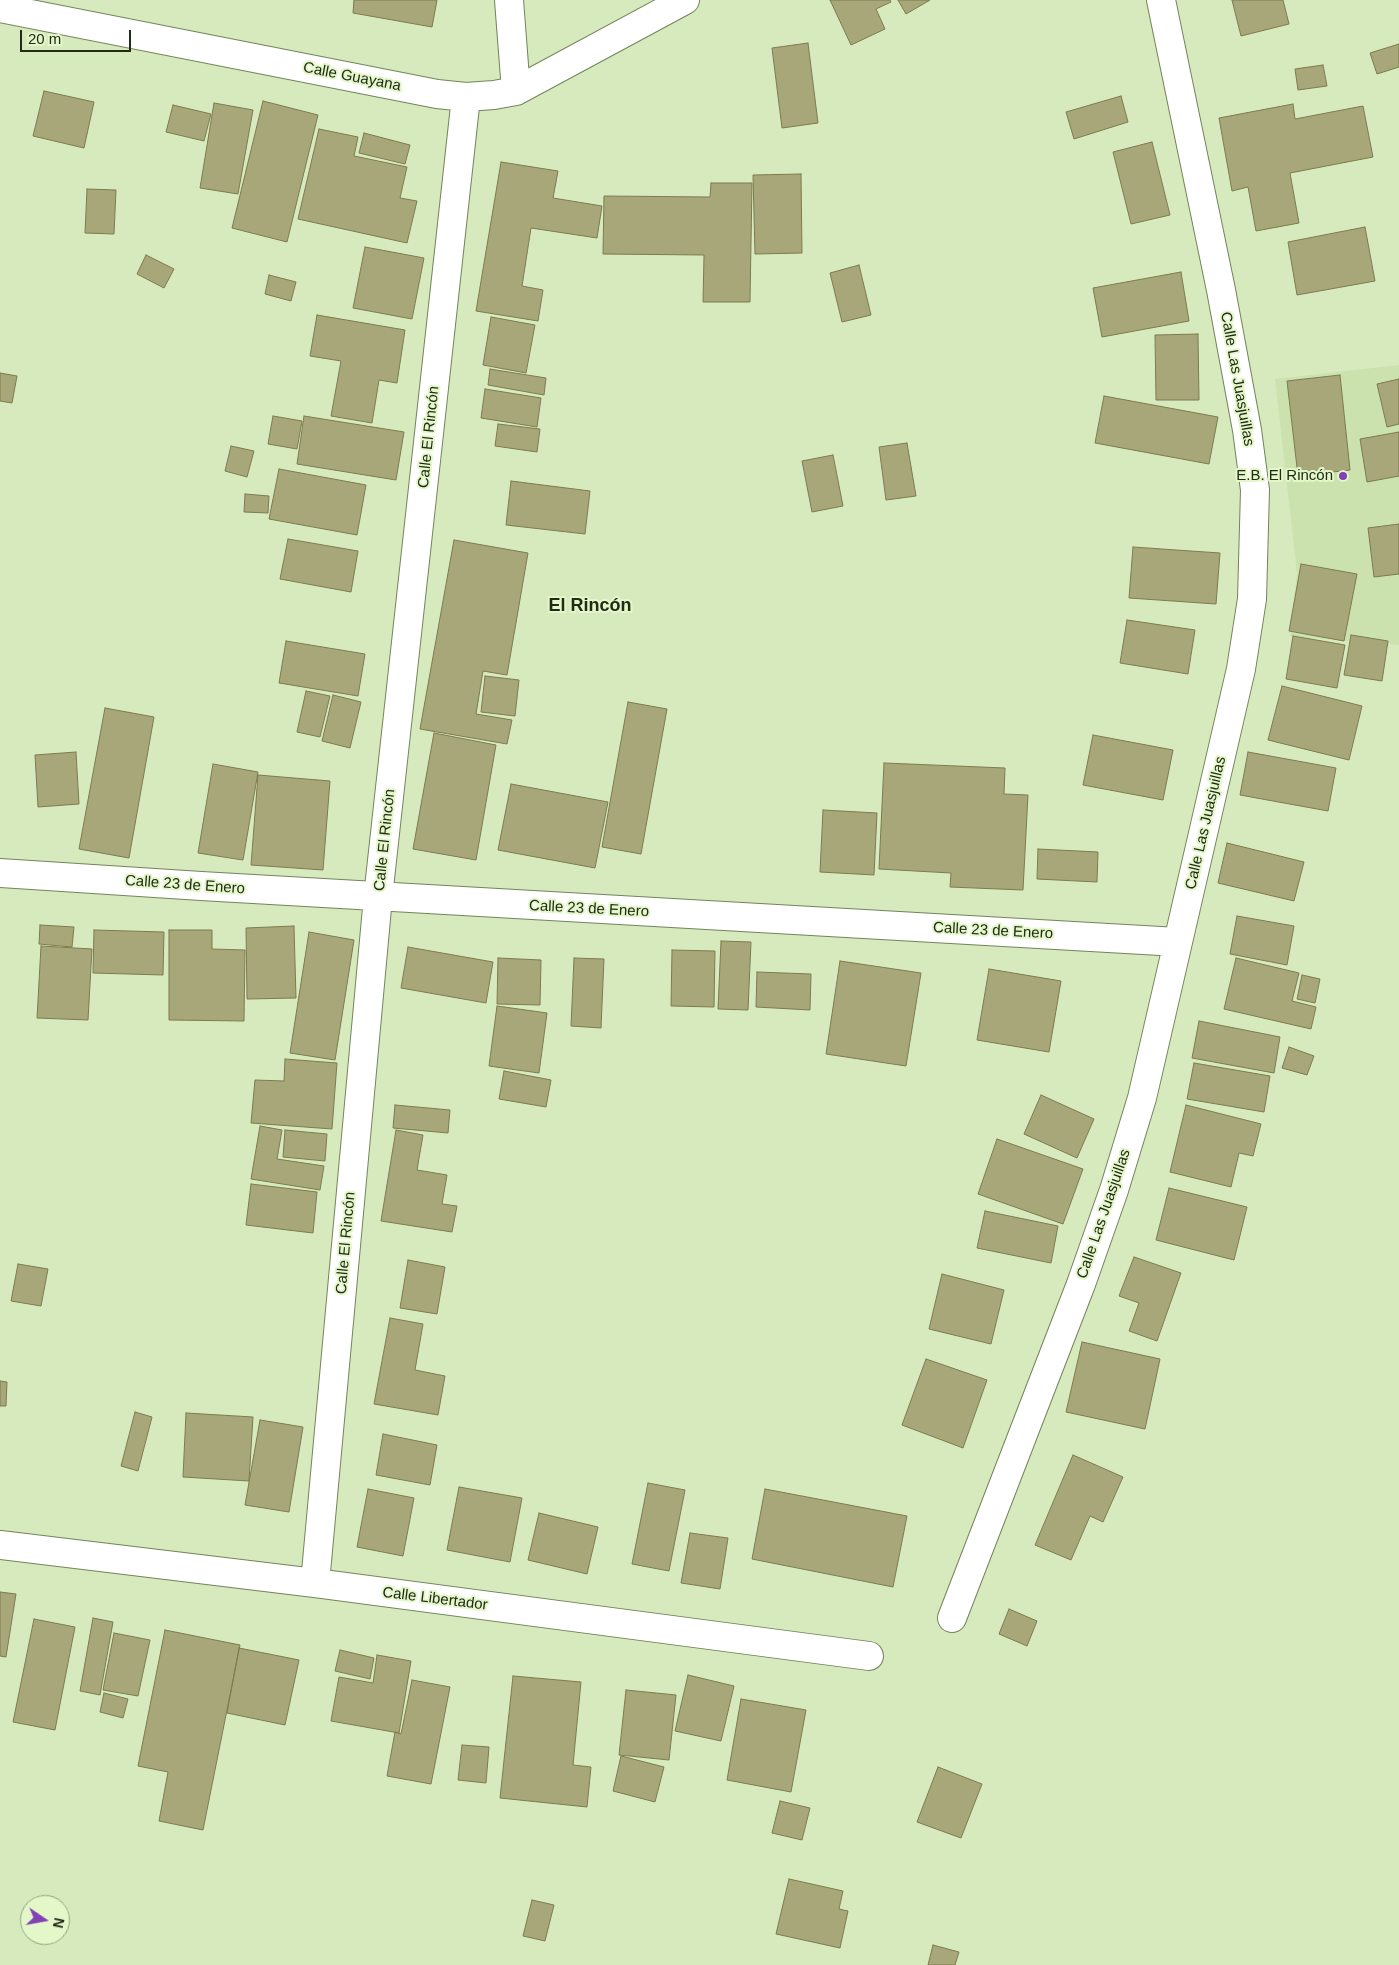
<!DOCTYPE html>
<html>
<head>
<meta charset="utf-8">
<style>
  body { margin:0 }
  #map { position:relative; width:1399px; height:1965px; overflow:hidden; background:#d6eabd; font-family:Arial,sans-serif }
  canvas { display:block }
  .north { position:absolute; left:20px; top:1895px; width:50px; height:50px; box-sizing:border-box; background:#e3f7c9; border:1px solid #96a582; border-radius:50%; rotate:102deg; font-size:14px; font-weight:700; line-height:20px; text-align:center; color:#222a18 }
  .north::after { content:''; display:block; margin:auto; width:18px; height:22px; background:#8241b5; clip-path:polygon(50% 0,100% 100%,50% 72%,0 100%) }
  .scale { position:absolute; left:20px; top:30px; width:111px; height:22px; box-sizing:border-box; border:2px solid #222a18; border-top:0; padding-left:6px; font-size:15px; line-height:18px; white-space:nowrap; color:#222a18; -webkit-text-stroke:4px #e3f7c9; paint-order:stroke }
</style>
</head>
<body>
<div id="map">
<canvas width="1399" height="1965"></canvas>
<div class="north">N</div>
<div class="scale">20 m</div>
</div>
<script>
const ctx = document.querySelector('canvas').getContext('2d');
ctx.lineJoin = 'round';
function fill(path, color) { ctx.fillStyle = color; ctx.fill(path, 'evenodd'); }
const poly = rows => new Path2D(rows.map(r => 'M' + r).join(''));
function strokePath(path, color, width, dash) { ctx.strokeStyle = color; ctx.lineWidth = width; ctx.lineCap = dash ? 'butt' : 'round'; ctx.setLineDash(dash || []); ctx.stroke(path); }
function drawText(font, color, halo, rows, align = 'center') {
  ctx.font = font + ' Arial,sans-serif'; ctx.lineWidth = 4; ctx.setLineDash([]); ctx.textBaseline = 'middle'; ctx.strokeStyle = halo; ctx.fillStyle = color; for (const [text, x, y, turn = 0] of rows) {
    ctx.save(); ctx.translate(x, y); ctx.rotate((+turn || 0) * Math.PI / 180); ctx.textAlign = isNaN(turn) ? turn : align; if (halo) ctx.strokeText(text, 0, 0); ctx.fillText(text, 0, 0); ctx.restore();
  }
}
fill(poly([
  [1399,365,1399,645,1290,636,1297,573,1275,379]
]), '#cbe2ae');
const building = poly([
  [354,0,437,0,432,27,353,13,354,0],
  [830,0,890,0,891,2,876,9,885,29,851,45,830,0],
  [898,0,930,0,906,14,898,0],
  [1232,0,1283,0,1289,24,1241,36,1232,0],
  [808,43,818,123,782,128,772,48,808,43],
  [1399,44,1399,67,1377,74,1370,53,1399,44],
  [1323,65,1327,86,1298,90,1295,69,1323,65],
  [44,91,94,102,84,148,33,136,44,91],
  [1121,96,1128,122,1074,139,1066,112,1121,96],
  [263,101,318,115,287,242,232,228,263,101],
  [214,103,253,110,238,194,200,188,214,103],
  [1293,104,1295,119,1363,106,1373,157,1290,173,1299,223,1256,231,1248,187,1232,191,1219,118,1293,104],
  [173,105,211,114,204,141,166,132,173,105],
  [319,129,358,137,354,156,407,167,400,198,417,201,407,243,298,219,319,129],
  [364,133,410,145,405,164,359,153,364,133],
  [1152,142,1170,215,1131,224,1113,152,1152,142],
  [501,162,558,171,553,198,602,206,597,238,531,228,522,286,543,290,538,321,476,311,501,162],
  [801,174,802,253,755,254,753,175,801,174],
  [711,183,752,183,750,302,703,302,704,255,603,254,604,196,710,197,711,183],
  [87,189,116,190,114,234,85,233,87,189],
  [1365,227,1375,281,1297,295,1288,242,1365,227],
  [365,247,424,258,412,319,353,308,365,247],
  [146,255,174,269,164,288,137,274,146,255],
  [859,265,871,315,842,322,830,273,859,265],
  [1181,272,1189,321,1102,337,1093,288,1181,272],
  [269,275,296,282,291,301,265,294,269,275],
  [317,315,405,330,397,383,379,380,372,423,331,416,341,361,310,356,317,315],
  [491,317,535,325,526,373,483,365,491,317],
  [1198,334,1199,400,1156,400,1155,335,1198,334],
  [490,369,546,378,544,395,488,385,490,369],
  [0,373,17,376,12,403,0,401,0,373],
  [1340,375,1350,470,1298,476,1287,381,1340,375],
  [1399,379,1399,424,1387,427,1377,384,1399,379],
  [485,389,541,398,537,427,481,418,485,389],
  [1104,396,1218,417,1209,464,1095,443,1104,396],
  [273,416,302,421,297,449,268,444,273,416],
  [304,416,404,432,396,480,297,464,304,416],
  [498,424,540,429,537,452,495,446,498,424],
  [1399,432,1399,476,1367,482,1360,439,1399,432],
  [907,443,916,496,886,500,879,447,907,443],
  [231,446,254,451,247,477,225,471,231,446],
  [833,455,843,506,812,512,802,461,833,455],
  [279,469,366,485,357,535,269,519,279,469],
  [511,481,590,491,585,534,506,525,511,481],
  [245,494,269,496,268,513,244,512,245,494],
  [1399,524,1399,574,1374,577,1368,528,1399,524],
  [288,539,358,551,351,592,280,579,288,539],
  [454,540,528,553,507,675,483,671,476,714,512,720,507,744,420,729,454,540],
  [1133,547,1220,553,1216,604,1129,598,1133,547],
  [1301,564,1357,574,1344,641,1289,631,1301,564],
  [1127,620,1195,630,1188,674,1120,663,1127,620],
  [1351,635,1388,641,1382,681,1344,675,1351,635],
  [1293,636,1345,645,1337,688,1286,679,1293,636],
  [286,641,365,654,358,696,279,683,286,641],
  [485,676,519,680,515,716,481,712,485,676],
  [1282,686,1362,706,1349,760,1268,740,1282,686],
  [306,691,330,696,320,737,297,732,306,691],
  [333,695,361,702,350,748,322,741,333,695],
  [628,702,667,709,641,854,602,847,628,702],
  [105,708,154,717,129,858,79,849,105,708],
  [434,733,496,745,476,860,413,849,434,733],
  [1093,735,1173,750,1163,800,1083,785,1093,735],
  [76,752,79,804,38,807,35,755,76,752],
  [1248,752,1336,768,1328,811,1240,795,1248,752],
  [884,763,1005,768,1004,794,1028,795,1023,890,950,887,951,873,879,869,884,763],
  [213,764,258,772,243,860,198,853,213,764],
  [258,775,330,781,323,870,251,865,258,775],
  [511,784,608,802,595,868,498,850,511,784],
  [823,810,877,813,874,875,820,872,823,810],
  [1227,843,1304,862,1294,901,1218,883,1227,843],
  [1038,849,1098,852,1097,882,1037,879,1038,849],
  [1237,916,1294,926,1287,965,1230,954,1237,916],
  [40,925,74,927,72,947,39,944,40,925],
  [294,926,296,998,247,999,246,928,294,926],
  [94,930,164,932,163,975,93,973,94,930],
  [169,930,212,930,212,949,245,950,244,1021,169,1020,169,930],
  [309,932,354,940,335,1060,290,1053,309,932],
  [721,941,751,942,748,1010,718,1009,721,941],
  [41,946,92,949,88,1020,37,1018,41,946],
  [408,947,493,962,486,1003,401,988,408,947],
  [672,950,715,951,714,1007,671,1006,672,950],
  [498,958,541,960,540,1005,497,1004,498,958],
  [574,958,604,959,601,1028,571,1026,574,958],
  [1236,958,1299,973,1292,1001,1316,1007,1311,1029,1224,1009,1236,958],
  [840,961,921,973,906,1066,826,1054,840,961],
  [989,969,1061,981,1049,1052,977,1040,989,969],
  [757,972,811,974,810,1010,756,1007,757,972],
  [1302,975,1320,979,1315,1003,1297,999,1302,975],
  [497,1006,547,1013,539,1073,489,1066,497,1006],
  [1199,1021,1280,1037,1274,1073,1192,1058,1199,1021],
  [1289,1047,1314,1056,1307,1075,1282,1068,1289,1047],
  [285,1059,337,1063,332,1129,251,1123,255,1080,284,1081,285,1059],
  [1194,1063,1270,1076,1264,1112,1187,1099,1194,1063],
  [504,1071,551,1080,546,1107,499,1099,504,1071],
  [1041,1095,1094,1119,1077,1158,1024,1134,1041,1095],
  [395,1105,450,1110,448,1133,393,1128,395,1105],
  [1186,1105,1261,1124,1253,1156,1239,1153,1231,1187,1170,1172,1186,1105],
  [260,1126,282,1130,277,1159,324,1166,320,1190,251,1179,260,1126],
  [285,1130,327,1134,325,1161,283,1157,285,1130],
  [396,1130,423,1135,417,1170,447,1175,442,1204,457,1206,452,1232,381,1221,396,1130],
  [997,1139,1083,1169,1063,1224,978,1194,997,1139],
  [251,1184,317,1192,313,1233,246,1225,251,1184],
  [1169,1188,1247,1207,1234,1260,1156,1240,1169,1188],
  [985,1211,1058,1226,1051,1263,977,1248,985,1211],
  [1134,1257,1181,1273,1157,1341,1129,1331,1139,1303,1119,1296,1134,1257],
  [408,1260,445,1267,437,1314,400,1308,408,1260],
  [18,1264,48,1269,41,1306,11,1301,18,1264],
  [942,1274,1004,1290,991,1344,929,1329,942,1274],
  [390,1318,423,1324,415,1370,445,1376,438,1415,374,1404,390,1318],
  [1082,1342,1160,1359,1145,1429,1066,1412,1082,1342],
  [926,1359,987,1380,963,1448,902,1425,926,1359],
  [0,1381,7,1382,6,1406,0,1406,0,1381],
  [135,1412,152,1417,138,1471,121,1466,135,1412],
  [186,1413,253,1417,249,1481,183,1477,186,1413],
  [260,1420,303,1427,289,1512,245,1505,260,1420],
  [383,1434,437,1445,430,1485,376,1475,383,1434],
  [1073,1455,1123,1477,1103,1522,1090,1516,1071,1560,1035,1545,1073,1455],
  [648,1483,685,1490,669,1571,632,1564,648,1483],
  [459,1487,522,1498,510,1562,447,1550,459,1487],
  [368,1489,414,1498,403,1556,357,1547,368,1489],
  [765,1489,907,1516,893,1587,752,1559,765,1489],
  [539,1513,598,1527,587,1574,528,1560,539,1513],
  [690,1533,728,1538,720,1589,681,1583,690,1533],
  [0,1592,16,1594,6,1657,0,1656,0,1592],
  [1009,1609,1037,1621,1027,1646,999,1634,1009,1609],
  [93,1618,113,1622,100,1695,80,1691,93,1618],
  [34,1619,75,1627,55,1730,13,1722,34,1619],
  [165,1630,240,1645,203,1830,159,1821,168,1772,138,1766,165,1630],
  [114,1633,150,1640,138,1696,103,1690,114,1633],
  [239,1648,299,1660,285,1725,227,1713,239,1648],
  [340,1650,374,1658,370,1679,335,1671,340,1650],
  [377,1655,411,1661,399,1733,331,1721,339,1677,373,1683,377,1655],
  [688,1675,734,1686,721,1741,675,1731,688,1675],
  [513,1676,581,1682,573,1765,591,1767,587,1807,500,1798,513,1676],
  [412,1680,450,1687,431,1784,387,1776,395,1732,401,1734,412,1680],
  [626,1690,676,1695,669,1760,619,1755,626,1690],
  [104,1693,128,1699,123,1718,100,1712,104,1693],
  [741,1699,806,1710,791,1792,727,1780,741,1699],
  [462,1745,489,1747,486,1783,458,1780,462,1745],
  [621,1756,664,1767,655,1802,613,1791,621,1756],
  [938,1767,982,1784,961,1838,917,1822,938,1767],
  [780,1801,810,1808,802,1840,772,1833,780,1801],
  [789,1879,843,1891,839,1909,848,1911,840,1948,776,1934,789,1879],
  [532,1900,554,1905,545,1941,523,1936,532,1900],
  [933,1945,959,1952,955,1965,928,1965,933,1945]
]);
fill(building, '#a8a779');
strokePath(building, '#7d7b4e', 1);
const street = poly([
  [509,0,516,91],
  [0,8,437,94,466,97,494,95,516,91,685,0],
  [0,873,201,886,1178,942],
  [0,1545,315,1583,869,1656],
  [315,1583,378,897,466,97],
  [952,1618,1081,1284,1114,1190,1142,1098,1241,669,1252,599,1255,490,1247,430,1221,290,1161,0]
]);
strokePath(street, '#73845b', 30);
strokePath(street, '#fff', 28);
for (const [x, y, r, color] of [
  [1343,476,5,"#8241b5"]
]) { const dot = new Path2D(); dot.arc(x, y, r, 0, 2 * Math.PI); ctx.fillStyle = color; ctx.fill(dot); strokePath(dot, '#e3f7c9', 2); }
drawText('15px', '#222a18', '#e3f7c9', [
  ["Calle Guayana",352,77,11],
  ["Calle Las Juasjuillas",1237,379,80],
  ["Calle El Rincón",429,437,-84],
  ["Calle Las Juasjuillas",1206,823,-77],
  ["Calle El Rincón",385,840,-84],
  ["Calle 23 de Enero",185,885,4],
  ["Calle 23 de Enero",589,909,3],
  ["Calle 23 de Enero",993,931,3],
  ["Calle Las Juasjuillas",1104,1214,-71],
  ["Calle El Rincón",346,1243,-85],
  ["Calle Libertador",435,1599,7]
]);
drawText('15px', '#222a18', '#e3f7c9', [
  ["E.B. El Rincón",1333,476]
], 'right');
drawText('bold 18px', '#222a18', '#e3f7c9', [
  ["El Rincón",590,606]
]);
</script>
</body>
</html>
